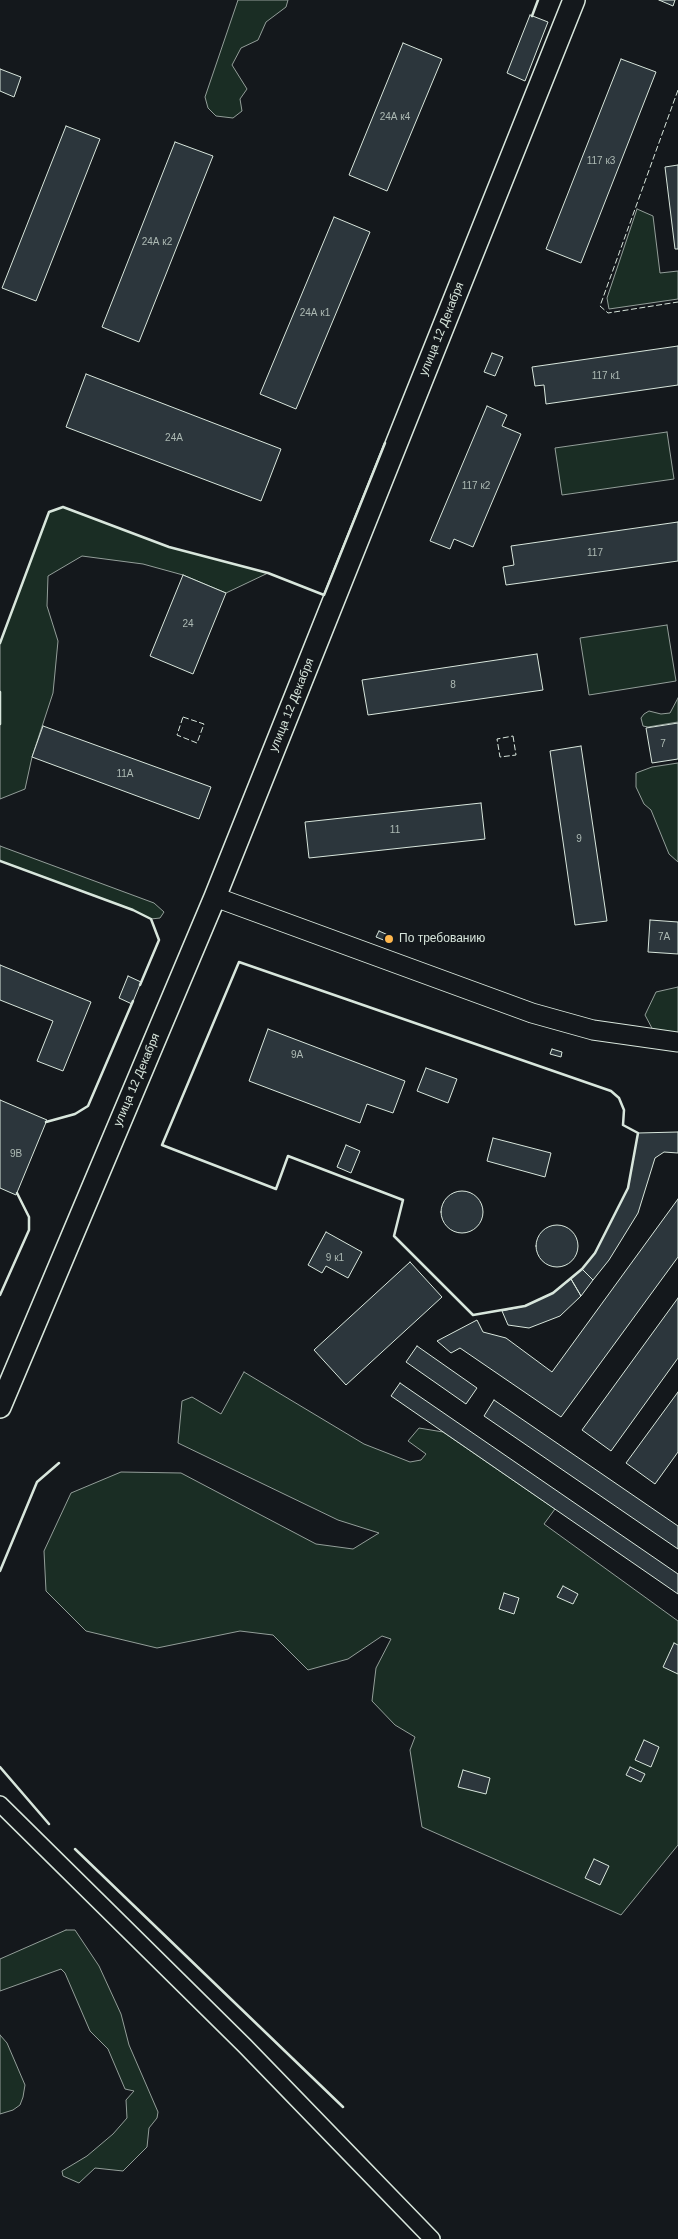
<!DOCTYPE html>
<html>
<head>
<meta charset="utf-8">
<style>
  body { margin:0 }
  canvas { display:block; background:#14181c }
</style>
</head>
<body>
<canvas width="678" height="2239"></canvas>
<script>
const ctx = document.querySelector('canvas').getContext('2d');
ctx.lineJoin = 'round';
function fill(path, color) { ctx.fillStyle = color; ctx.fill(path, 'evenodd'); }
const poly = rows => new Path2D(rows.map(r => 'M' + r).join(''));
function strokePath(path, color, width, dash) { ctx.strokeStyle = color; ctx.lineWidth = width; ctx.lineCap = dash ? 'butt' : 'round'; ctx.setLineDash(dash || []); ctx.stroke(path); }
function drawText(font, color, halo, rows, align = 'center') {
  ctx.font = font + ' Arial,sans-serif'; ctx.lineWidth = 4; ctx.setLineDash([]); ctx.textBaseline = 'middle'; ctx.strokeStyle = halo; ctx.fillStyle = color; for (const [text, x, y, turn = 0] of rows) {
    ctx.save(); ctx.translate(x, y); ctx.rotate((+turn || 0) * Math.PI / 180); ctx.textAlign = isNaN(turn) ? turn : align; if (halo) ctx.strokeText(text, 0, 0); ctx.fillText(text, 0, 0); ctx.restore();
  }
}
const green = poly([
  [238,0,288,0,286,7,266,22,258,40,241,48,232,65,247,89,240,99,242,111,233,118,216,116,208,108,205,97,238,0],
  [637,209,653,216,660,273,678,271,678,299,609,309,607,298,637,209],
  [667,432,674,479,562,495,555,448,667,432],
  [63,507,169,547,268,573,226,593,183,575,143,564,82,556,48,576,47,606,58,641,53,693,32,757,25,789,0,799,0,643,49,512,63,507],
  [667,625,676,681,589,695,580,638,667,625],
  [678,698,678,722,648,727,643,726,641,718,644,714,649,711,661,714,670,713,678,698],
  [678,763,678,862,669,854,651,810,644,804,636,787,636,773,652,767,678,763],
  [0,846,154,903,164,912,160,918,151,919,133,910,0,861,0,846],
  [678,987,678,1033,654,1032,645,1015,656,992,678,987],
  [244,1372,364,1444,410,1462,421,1460,426,1454,408,1441,419,1428,443,1432,555,1509,544,1524,678,1621,678,1845,621,1915,422,1827,410,1750,415,1737,395,1725,372,1701,376,1668,391,1639,382,1636,348,1659,308,1670,273,1635,240,1631,157,1648,86,1631,46,1591,44,1551,71,1493,121,1472,181,1473,316,1544,353,1549,379,1533,338,1520,178,1443,182,1401,192,1397,221,1414,244,1372],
  [66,1930,75,1930,99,1966,121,2014,129,2045,158,2112,157,2118,149,2128,147,2147,123,2171,95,2168,79,2183,63,2176,62,2171,87,2156,113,2134,127,2118,126,2100,134,2091,125,2089,108,2049,90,2031,65,1973,61,1969,0,1991,0,1959,66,1930],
  [0,2035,7,2043,25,2085,23,2097,20,2105,13,2110,0,2114,0,2035]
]);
fill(green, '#1a2d24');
strokePath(green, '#939e99', 1);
const building = poly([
  [659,0,675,0,673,6,659,0],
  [530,15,548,22,525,81,507,73,530,15],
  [403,43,442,59,387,191,349,175,403,43],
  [621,59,656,72,581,263,546,249,621,59],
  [0,69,21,77,14,97,0,91,0,69],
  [66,126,100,139,36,301,2,288,66,126],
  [175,142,213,156,139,342,102,327,175,142],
  [678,165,678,249,675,249,665,167,678,165],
  [334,217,370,232,296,409,260,394,334,217],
  [678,346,678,385,546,404,544,385,535,386,532,367,678,346],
  [492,353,503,357,495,376,484,372,492,353],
  [86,374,281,449,261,501,66,427,86,374],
  [487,406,507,415,502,426,521,434,473,547,454,539,450,549,430,541,487,406],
  [678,522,678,561,506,585,503,567,514,565,511,546,678,522],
  [183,575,226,593,193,674,150,656,183,575],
  [537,654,543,690,368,715,362,680,537,654],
  [678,723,678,759,652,763,646,728,678,723],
  [43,726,211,787,199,819,32,757,43,726],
  [581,746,607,921,575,925,550,751,581,746],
  [481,803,485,839,309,858,305,822,481,803],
  [650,920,678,922,678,954,648,952,650,920],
  [379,931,388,935,386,941,376,937,379,931],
  [0,965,91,1002,63,1071,37,1061,53,1021,0,1000,0,965],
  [128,976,141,982,132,1004,119,998,128,976],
  [268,1029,405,1081,393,1113,367,1104,360,1123,249,1081,268,1029],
  [552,1049,562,1052,561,1057,550,1054,552,1049],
  [426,1068,457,1079,448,1103,417,1091,426,1068],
  [0,1100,47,1120,16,1195,0,1188,0,1100],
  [678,1132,678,1153,664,1152,655,1158,638,1213,609,1260,593,1280,582,1269,595,1253,628,1188,638,1133,678,1132],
  [493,1138,551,1153,545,1177,487,1161,493,1138],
  [346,1145,360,1151,351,1173,337,1167,346,1145],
  '441 1212a21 21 0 1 1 42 0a21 21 0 1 1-42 0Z',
  [678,1199,678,1257,561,1417,460,1348,451,1353,437,1341,477,1320,483,1332,506,1338,552,1372,678,1199],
  '536 1246a21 21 0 1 1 42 0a21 21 0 1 1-42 0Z',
  [326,1232,362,1252,348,1278,326,1266,322,1273,308,1265,326,1232],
  [410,1262,442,1297,346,1385,314,1350,410,1262],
  [582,1269,593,1280,581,1296,571,1279,582,1269],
  [571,1279,581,1296,560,1316,529,1328,508,1325,502,1311,525,1306,553,1293,571,1279],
  [678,1298,678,1358,611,1451,582,1430,678,1298],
  [417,1346,477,1388,466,1404,406,1362,417,1346],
  [400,1383,678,1574,678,1594,391,1396,400,1383],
  [678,1392,678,1452,655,1484,626,1463,678,1392],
  [494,1400,678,1526,678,1549,484,1416,494,1400],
  [563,1586,578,1594,573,1604,557,1597,563,1586],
  [504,1593,519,1598,514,1614,499,1609,504,1593],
  [674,1643,678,1645,678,1674,663,1667,674,1643],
  [644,1740,659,1747,651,1767,635,1760,644,1740],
  [630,1767,645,1774,641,1782,626,1775,630,1767],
  [463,1770,490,1778,486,1794,458,1787,463,1770],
  [594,1859,609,1866,600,1885,585,1878,594,1859]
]);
fill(building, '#2c363c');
strokePath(building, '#d8e6dc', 1);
const minor = poly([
  [0,1804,245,2046,432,2239]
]);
const tertiary = poly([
  [215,897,532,1013,593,1030,678,1042]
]);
const secondary = poly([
  [0,1407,215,897,574,0]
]);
strokePath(minor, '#d8e6dc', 18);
strokePath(tertiary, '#d8e6dc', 21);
strokePath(secondary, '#d8e6dc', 24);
strokePath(minor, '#14181c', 15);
strokePath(tertiary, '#14181c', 19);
strokePath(secondary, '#14181c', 21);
strokePath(poly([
  [678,90,600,306,608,313,678,302],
  [183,717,204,724,197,743,177,735,183,717],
  [513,736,516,755,500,757,497,739,513,736]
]), '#d8e6dc', 1, [6, 2.5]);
strokePath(poly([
  [532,16,538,0],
  [0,643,49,512,63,507,169,547,268,573,324,595,385,443],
  [0,692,0,724],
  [0,861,133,910,151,919,159,940,140,985],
  [239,962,611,1091,619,1098,624,1110,623,1125,638,1133,628,1188,595,1253,582,1269,553,1293,525,1306,473,1315,394,1236,403,1200,288,1156,276,1189,162,1145,239,962],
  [46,1122,75,1114,88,1106,133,1001],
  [0,1295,29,1230,29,1217,17,1193],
  [0,1571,37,1482,59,1463],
  [0,1767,49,1824],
  [75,1849,343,2107]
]), '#d8e6dc', 2.5);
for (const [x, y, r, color] of [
  [389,939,5,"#ffb74d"]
]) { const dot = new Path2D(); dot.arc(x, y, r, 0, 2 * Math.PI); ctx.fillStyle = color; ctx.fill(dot); strokePath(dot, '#14181c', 2); }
drawText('10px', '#adbab4', null, [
  ["24А к4",395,117],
  ["117 к3",601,161],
  ["24А к2",157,242],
  ["24А к1",315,313],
  ["117 к1",606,376],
  ["24А",174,438],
  ["117 к2",476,486],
  ["117",595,553],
  ["24",188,624],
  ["8",453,685],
  ["7",663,744],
  ["11А",125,774],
  ["11",395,830],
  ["9",579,839],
  ["7А",664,937],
  ["9А",297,1055],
  ["9В",16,1154],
  ["9 к1",335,1258]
]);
drawText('12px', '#d8e6dc', '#14181c', [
  ["улица 12 Декабря",442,329,-68],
  ["улица 12 Декабря",292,705,-68],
  ["улица 12 Декабря",137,1080,-67]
]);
drawText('12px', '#d8e6dc', '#14181c', [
  ["По требованию",399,939]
], 'left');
</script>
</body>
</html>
